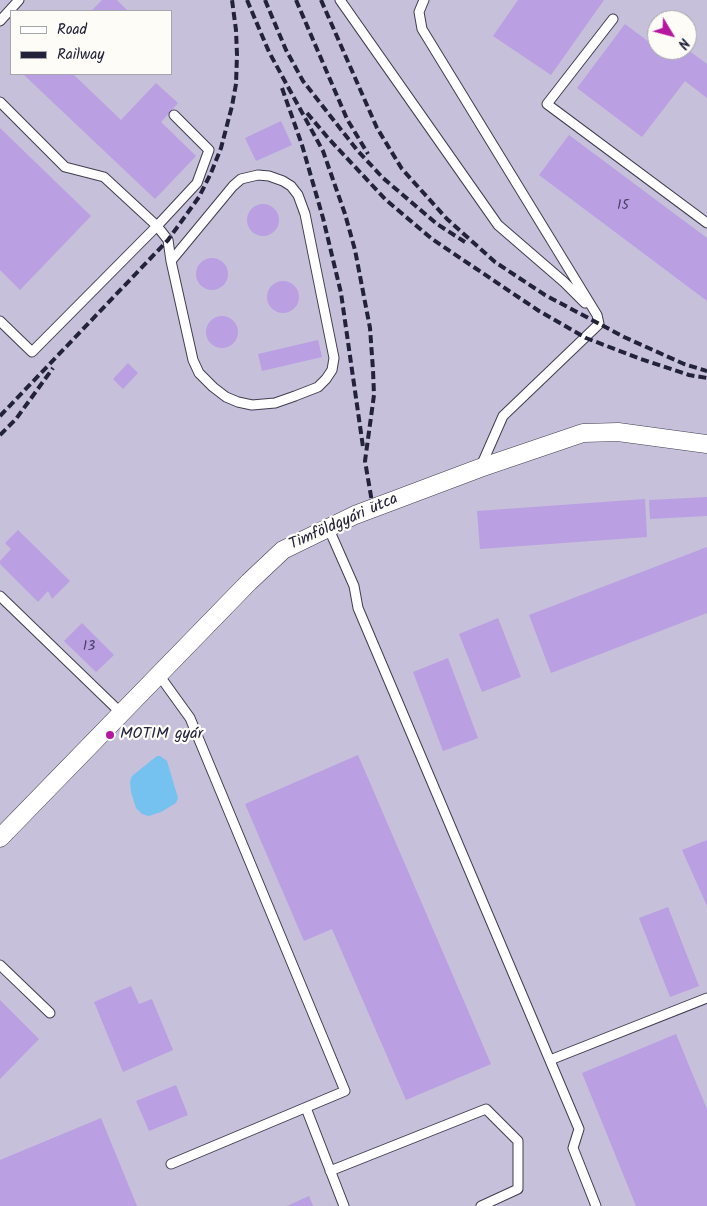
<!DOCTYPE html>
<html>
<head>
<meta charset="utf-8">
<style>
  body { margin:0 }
  #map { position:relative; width:707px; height:1206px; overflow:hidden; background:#ede0c0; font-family:Kalam,sans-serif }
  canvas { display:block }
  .legend { position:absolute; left:10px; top:10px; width:162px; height:65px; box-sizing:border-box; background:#fdfcf7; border:1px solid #a5a5ac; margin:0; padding:6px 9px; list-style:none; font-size:15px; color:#22223b }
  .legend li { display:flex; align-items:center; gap:10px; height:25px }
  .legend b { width:25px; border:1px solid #a5a5ac }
  .north { position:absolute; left:647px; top:10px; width:50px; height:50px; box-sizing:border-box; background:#fdfcf7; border:1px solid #a5a5ac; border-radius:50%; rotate:127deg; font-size:14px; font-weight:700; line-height:20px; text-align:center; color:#22223b }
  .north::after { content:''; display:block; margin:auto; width:18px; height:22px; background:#b5179e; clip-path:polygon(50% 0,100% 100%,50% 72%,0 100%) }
</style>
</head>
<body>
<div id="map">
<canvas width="707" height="1206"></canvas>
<ul class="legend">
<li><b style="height:6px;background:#fff"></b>Road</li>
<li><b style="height:6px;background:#22223b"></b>Railway</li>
</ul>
<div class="north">N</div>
</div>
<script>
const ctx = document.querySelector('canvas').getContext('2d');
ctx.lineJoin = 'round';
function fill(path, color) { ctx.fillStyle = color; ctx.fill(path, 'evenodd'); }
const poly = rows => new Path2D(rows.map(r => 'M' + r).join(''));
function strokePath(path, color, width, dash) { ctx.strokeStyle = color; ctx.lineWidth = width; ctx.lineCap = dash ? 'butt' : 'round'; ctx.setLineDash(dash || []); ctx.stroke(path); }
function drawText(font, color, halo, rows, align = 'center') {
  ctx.font = font + ' Kalam,sans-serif'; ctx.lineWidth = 4.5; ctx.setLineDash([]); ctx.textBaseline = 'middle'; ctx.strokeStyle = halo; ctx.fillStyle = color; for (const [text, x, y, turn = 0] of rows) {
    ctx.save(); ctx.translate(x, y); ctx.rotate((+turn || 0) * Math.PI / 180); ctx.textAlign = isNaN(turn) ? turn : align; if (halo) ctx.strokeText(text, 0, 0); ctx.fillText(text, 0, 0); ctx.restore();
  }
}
fill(poly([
  [0,0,707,0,707,1206,0,1206],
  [11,11,171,11,171,74,11,74],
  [657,20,687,20,687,50,657,50]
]), '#c6c0da');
fill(poly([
  [157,756,160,756,167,761,178,798,176,803,161,812,149,816,142,814,136,808,131,792,130,782,132,776]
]), '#75c1ef');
fill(poly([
  [102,0,117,0,128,11,91,11],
  [518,0,604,0,551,75,493,36],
  [625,24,657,48,657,50,660,50,674,60,681,50,688,50,707,64,707,98,685,81,642,137,577,88],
  [25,74,73,74,121,120,156,83,178,103,161,122,196,156,155,199,24,75],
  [281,121,292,145,256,161,245,138],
  [0,128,91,216,20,290,0,270],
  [569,135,707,238,707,301,539,175],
  '247 220a16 16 0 1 1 32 0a16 16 0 1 1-32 0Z',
  '196 274a16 16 0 1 1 32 0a16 16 0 1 1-32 0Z',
  '267 297a16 16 0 1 1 32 0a16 16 0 1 1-32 0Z',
  '206 332a16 16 0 1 1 32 0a16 16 0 1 1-32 0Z',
  [318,340,322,357,262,371,258,354],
  [128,363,138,373,123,389,113,379],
  [707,497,707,516,650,519,649,500],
  [645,499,647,537,480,549,477,511],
  [18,530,70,581,52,599,48,591,38,602,0,564,0,561,11,549,5,543],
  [707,547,707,613,551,673,529,615],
  [498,618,521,677,482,692,459,634],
  [82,623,114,655,96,672,64,641],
  [448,658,478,738,443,751,413,672],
  [358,755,491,1064,406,1100,332,929,304,941,245,804],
  [707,840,707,906,682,850],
  [668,907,699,986,670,997,639,918],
  [131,986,139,1004,152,999,173,1050,123,1072,94,1002],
  [0,1000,39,1039,0,1079],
  [676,1034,707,1109,707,1206,636,1206,582,1073],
  [176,1085,188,1115,149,1131,136,1101],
  [101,1118,137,1206,0,1206,0,1160],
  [309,1196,313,1206,287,1206]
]), '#ba9fe3');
const lane = poly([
  [340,0,498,225,564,282,585,303],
  [424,0,419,12,422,29,597,315,599,324,503,416,481,466],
  [613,19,547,104,707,223],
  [0,21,19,0],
  [0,102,65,167,104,177,157,226,168,240,171,261],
  [258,175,269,176,283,181,291,186,298,195,305,214,334,358,332,370,326,379,318,387,295,396,275,403,252,405,238,402,226,397,213,387,199,373,193,360,171,261,233,186,241,179,258,175],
  [0,321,32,352,157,226,197,183,209,150,174,115],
  [328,527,354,586,358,608,579,1129,573,1148,596,1206],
  [0,596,121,713],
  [159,675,190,718,345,1091,171,1164],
  [0,965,50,1013],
  [550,1060,707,998],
  [306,1108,344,1206],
  [330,1171,486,1109,518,1141,518,1189,481,1206]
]);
const street = poly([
  [0,838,249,582,283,550,355,515,480,468,583,433,618,432,707,444]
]);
strokePath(lane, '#403e4f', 11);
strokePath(street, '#403e4f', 19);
strokePath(lane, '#fff', 9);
strokePath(street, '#fff', 18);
strokePath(poly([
  [247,0,269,52,323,151,345,214,355,250,370,328,373,370,374,395,365,461,373,508],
  [265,0,286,50,303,81,357,150,383,178,437,224,465,242],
  [296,0,347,119,368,154],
  [321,0,377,128,402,169,447,219,495,262,545,295,624,337,684,364,707,371],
  [282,88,302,145,323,218,341,293,363,447],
  [307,113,329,139,386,200,432,239,539,311,586,338,638,358,689,375,707,378],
  [0,416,168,240,199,197,211,173,221,148,232,106,236,84,237,55,236,30,232,0],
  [0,435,16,419,53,368]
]), '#22223b', 4, [8, 4]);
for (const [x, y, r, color] of [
  [110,735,5,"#b5179e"]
]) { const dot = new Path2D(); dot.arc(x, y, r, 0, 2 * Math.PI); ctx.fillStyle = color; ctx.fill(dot); strokePath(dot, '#fdfcf7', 2); }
drawText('14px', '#484165', null, [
  ["15",623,207],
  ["13",89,648]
]);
drawText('16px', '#22223b', '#fdfcf7', [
  ["Timföldgyári utca",344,523,-24]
]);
drawText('16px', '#22223b', '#fdfcf7', [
  ["MOTIM gyár",120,735]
], 'left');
</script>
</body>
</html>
